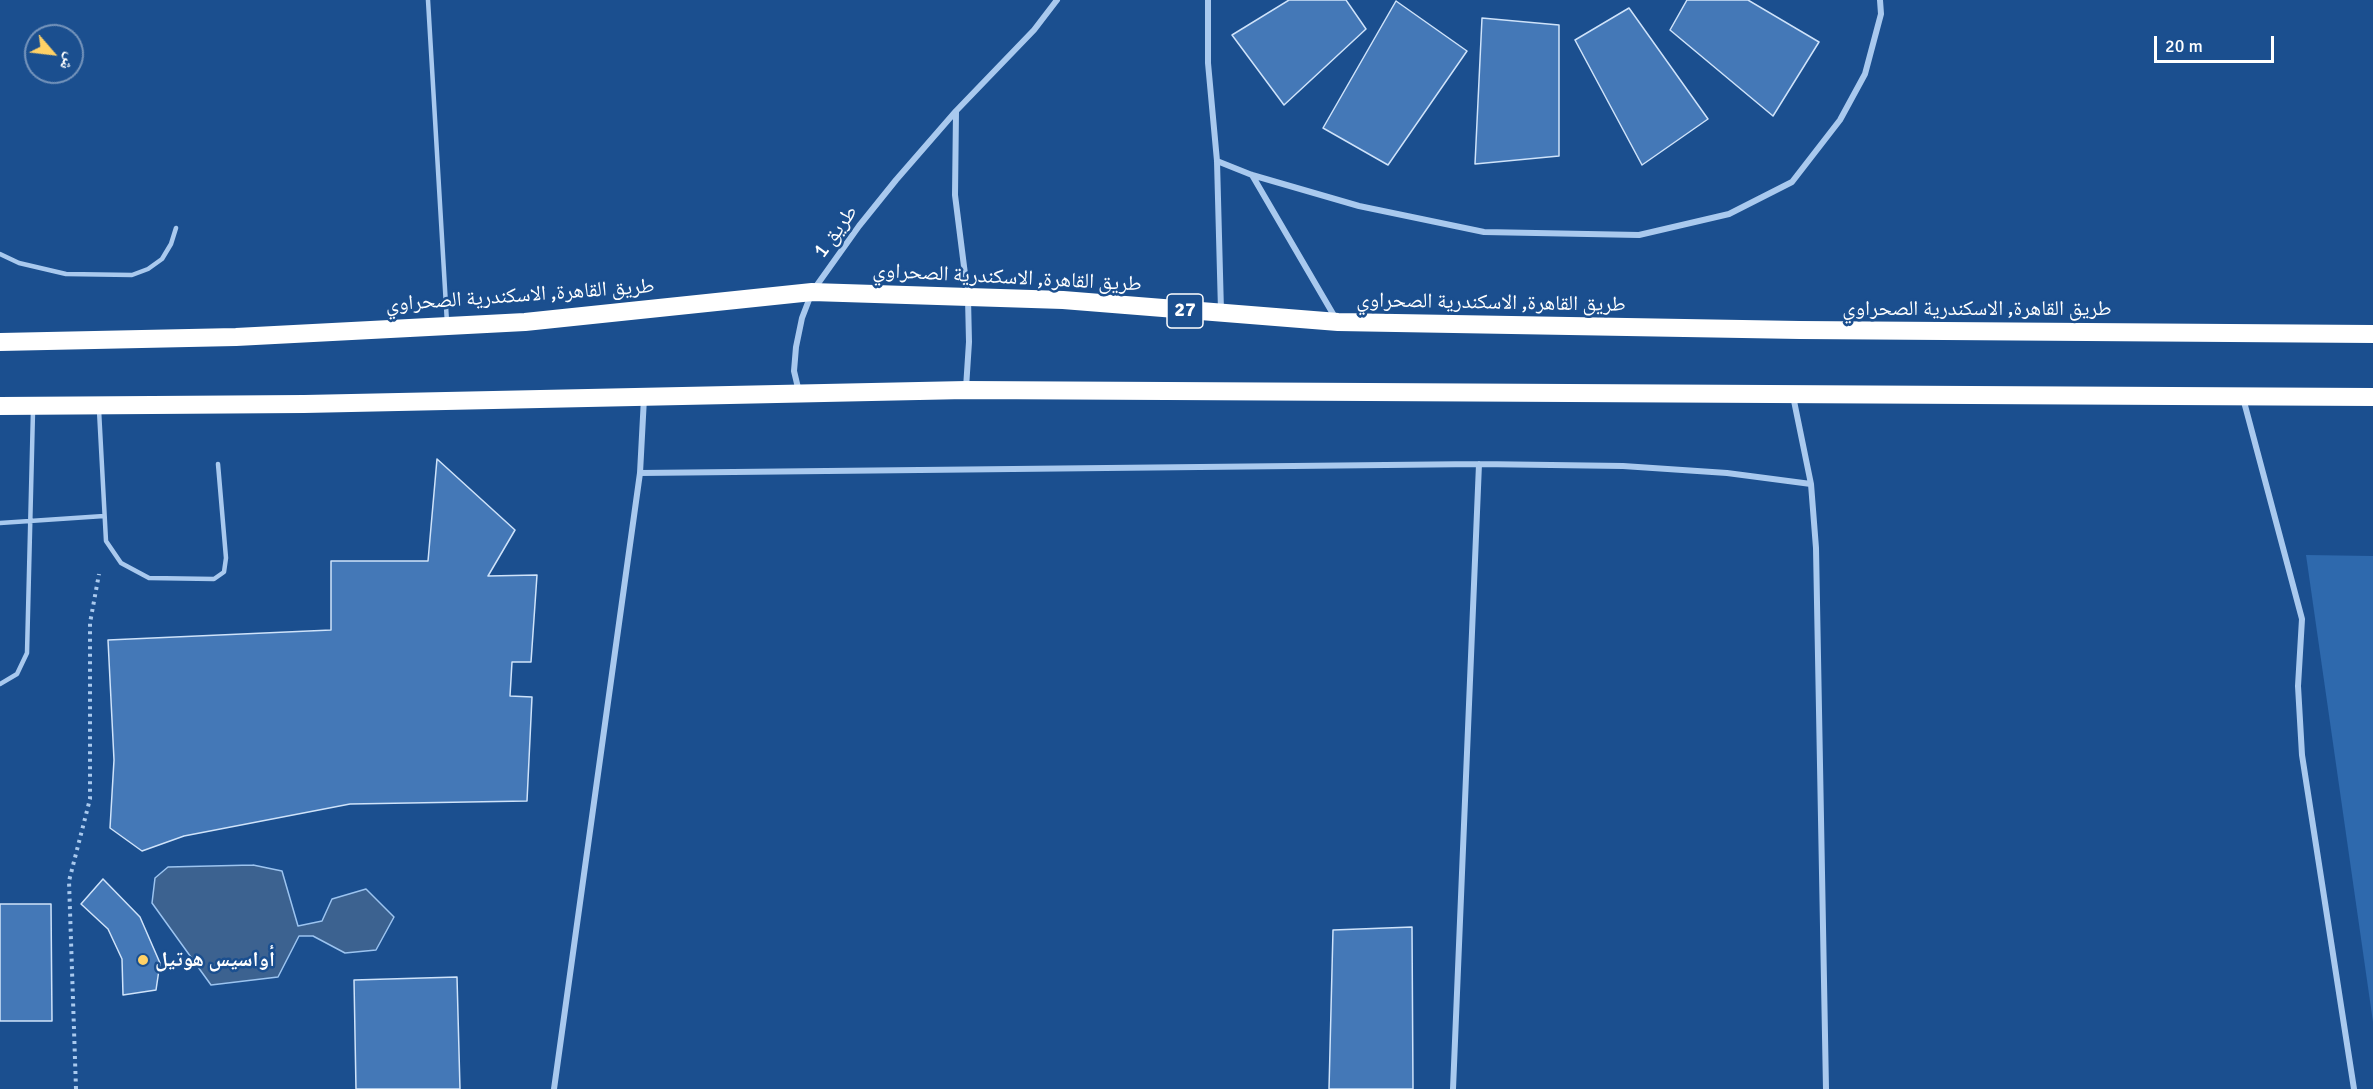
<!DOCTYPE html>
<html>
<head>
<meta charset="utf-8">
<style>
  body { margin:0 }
  #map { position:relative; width:2373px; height:1089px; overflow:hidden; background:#1b4f8f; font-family:Signika,"Noto Naskh Arabic",sans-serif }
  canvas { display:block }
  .north { position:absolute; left:24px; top:24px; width:60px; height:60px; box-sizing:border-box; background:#1b4f8f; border:2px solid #7695bc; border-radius:50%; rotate:118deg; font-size:16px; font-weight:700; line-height:24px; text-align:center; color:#fff }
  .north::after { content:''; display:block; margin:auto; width:21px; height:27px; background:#ffd166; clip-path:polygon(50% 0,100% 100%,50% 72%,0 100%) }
  .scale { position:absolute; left:2154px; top:36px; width:120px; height:27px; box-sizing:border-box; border:3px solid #fff; border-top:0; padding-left:8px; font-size:18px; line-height:21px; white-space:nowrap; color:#fff; -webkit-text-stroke:4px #1b4f8f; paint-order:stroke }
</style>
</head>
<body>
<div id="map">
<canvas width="2373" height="1089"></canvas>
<div class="north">ش</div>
<div class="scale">20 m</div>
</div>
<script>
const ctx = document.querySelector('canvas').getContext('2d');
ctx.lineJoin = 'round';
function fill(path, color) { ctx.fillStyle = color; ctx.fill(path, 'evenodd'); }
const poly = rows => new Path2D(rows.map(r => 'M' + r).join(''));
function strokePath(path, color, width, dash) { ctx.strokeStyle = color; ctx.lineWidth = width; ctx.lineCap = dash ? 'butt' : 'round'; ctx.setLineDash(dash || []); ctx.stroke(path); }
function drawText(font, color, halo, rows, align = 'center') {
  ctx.font = font + ' Signika,"Noto Naskh Arabic",sans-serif'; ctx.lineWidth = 5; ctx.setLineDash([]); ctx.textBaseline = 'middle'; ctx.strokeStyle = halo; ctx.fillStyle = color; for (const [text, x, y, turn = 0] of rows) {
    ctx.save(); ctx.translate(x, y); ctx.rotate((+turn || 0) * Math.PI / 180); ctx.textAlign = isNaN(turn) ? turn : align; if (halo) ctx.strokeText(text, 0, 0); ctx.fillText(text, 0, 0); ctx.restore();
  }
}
fill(poly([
  [2306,555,2373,556,2373,1022]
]), '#2e69ad');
const water = poly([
  [253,865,282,871,298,926,322,921,332,899,366,889,394,917,376,950,345,953,313,936,299,936,278,977,211,985,152,903,155,878,168,867,253,865]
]);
fill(water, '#3c6290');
strokePath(water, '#9cc4f0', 1.5);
const building = poly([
  [1289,0,1346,0,1366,29,1284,105,1232,35,1289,0],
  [1687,0,1748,0,1819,42,1773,116,1670,30,1687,0],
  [1396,1,1467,51,1388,165,1323,128,1396,1],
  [1629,8,1708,119,1642,165,1575,40,1629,8],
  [1482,18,1559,25,1559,156,1475,164,1482,18],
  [437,459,515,530,488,576,537,575,531,662,512,662,510,696,532,697,527,801,350,804,184,836,142,851,110,828,114,760,108,640,331,630,331,561,428,561,437,459],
  [103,879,140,917,160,963,156,990,123,995,122,959,108,929,81,904,103,879],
  [0,904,51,904,52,1021,0,1021,0,904],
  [1412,927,1413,1089,1329,1089,1333,930,1412,927],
  [457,977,460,1089,356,1089,354,980,457,977]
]);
fill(building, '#4478b7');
strokePath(building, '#cfe3fa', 1.5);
strokePath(poly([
  [76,1089,69,881,90,799,90,623,99,574]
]), '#a9c9ee', 4, [3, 4.5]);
strokePath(poly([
  [428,0,447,323],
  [0,254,19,263,66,274,132,275,148,269,162,259,171,244,176,228],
  [99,410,106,541,121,563,149,578,214,579,224,572,226,558,218,464],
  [0,523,104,516],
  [0,684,17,674,27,653,33,411]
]), '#a9c9ee', 4.5);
strokePath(poly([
  [1208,0,1208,63,1217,161,1221,311],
  [956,112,955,195,968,298,969,342,966,388],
  [1217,161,1252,175,1359,206,1484,232,1639,235,1729,214,1792,182,1840,120,1865,74,1881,14,1880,0],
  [1252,175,1336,319],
  [799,392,794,371,796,347,802,318,812,292,859,226,896,180,956,111,1034,30,1057,0],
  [1793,396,1811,484,1816,548,1826,1089],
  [2243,398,2302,619,2298,686,2302,755,2354,1089],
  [640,473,1479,464,1623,466,1727,473,1811,484],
  [554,1089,640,473,644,398],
  [1453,1089,1479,464]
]), '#a9c9ee', 6);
strokePath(poly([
  [0,342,236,337,525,322,812,292,1063,300,1338,322,1800,330,2373,334],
  [0,406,304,404,966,390,2373,397]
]), '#fff', 18);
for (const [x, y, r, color] of [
  [143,960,6,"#ffd166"]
]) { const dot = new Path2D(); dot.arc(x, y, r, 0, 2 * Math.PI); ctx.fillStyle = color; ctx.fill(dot); strokePath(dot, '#1b4f8f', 2); }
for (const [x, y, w] of [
  [1185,311,36]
]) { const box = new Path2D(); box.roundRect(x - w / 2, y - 17, w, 34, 4.5); ctx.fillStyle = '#1b4f8f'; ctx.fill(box); strokePath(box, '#fff', 1.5); }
drawText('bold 20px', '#fff', null, [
  ["27",1185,311]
]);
drawText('21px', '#fff', '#1b4f8f', [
  ["طريق 1",836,232,-54],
  ["طريق القاهرة, الاسكندرية الصحراوي",1007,278,3],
  ["طريق القاهرة, الاسكندرية الصحراوي",520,296,-4],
  ["طريق القاهرة, الاسكندرية الصحراوي",1491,303,1],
  ["طريق القاهرة, الاسكندرية الصحراوي",1977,309]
]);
drawText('bold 21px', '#fff', '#1b4f8f', [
  ["أواسيس هوتيل",155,960]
], 'left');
</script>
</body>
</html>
